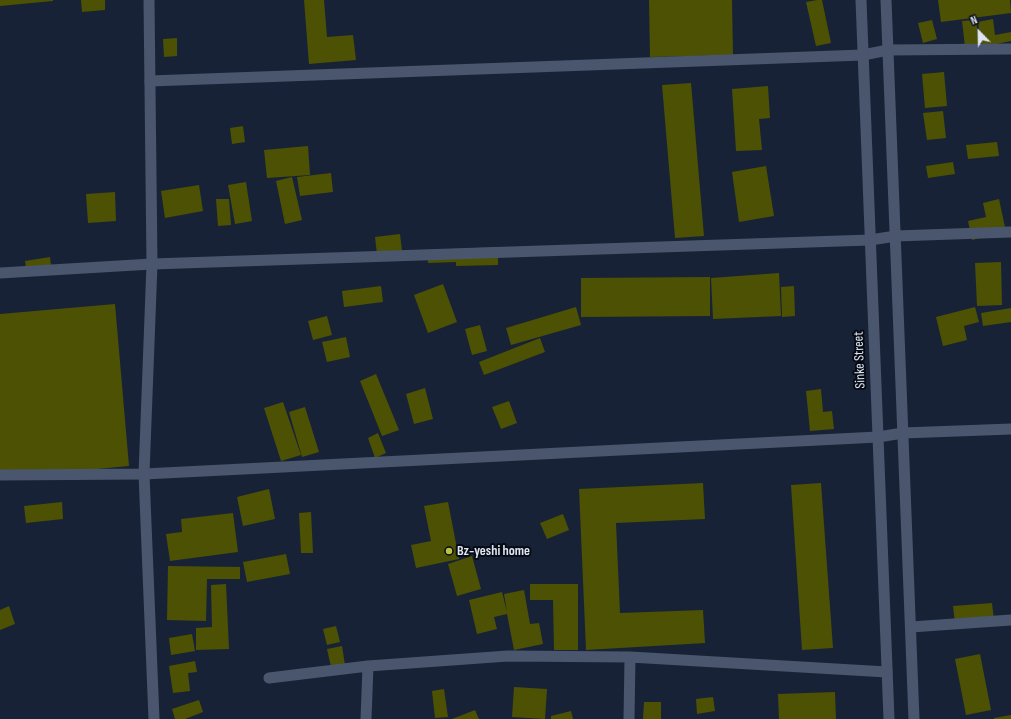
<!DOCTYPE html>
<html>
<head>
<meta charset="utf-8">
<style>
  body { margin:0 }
  #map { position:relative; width:1011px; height:719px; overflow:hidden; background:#182236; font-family:"Sofia Sans Condensed",sans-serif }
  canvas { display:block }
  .north { position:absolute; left:959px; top:12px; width:40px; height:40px; -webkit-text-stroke:3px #070b14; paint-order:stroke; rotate:337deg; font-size:11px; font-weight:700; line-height:16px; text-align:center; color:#dee5f3 }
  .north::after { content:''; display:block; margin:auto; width:14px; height:18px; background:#dee5f3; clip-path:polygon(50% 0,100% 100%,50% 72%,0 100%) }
</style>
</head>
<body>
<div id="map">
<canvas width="1011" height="719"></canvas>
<div class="north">N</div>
</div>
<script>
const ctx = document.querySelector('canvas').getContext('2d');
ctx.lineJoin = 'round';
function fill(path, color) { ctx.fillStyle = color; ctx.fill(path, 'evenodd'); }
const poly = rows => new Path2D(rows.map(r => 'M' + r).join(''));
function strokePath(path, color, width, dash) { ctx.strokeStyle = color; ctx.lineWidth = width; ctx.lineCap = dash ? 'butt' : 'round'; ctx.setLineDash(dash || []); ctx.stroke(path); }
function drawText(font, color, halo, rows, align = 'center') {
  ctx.font = font + ' "Sofia Sans Condensed",sans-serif'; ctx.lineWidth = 4; ctx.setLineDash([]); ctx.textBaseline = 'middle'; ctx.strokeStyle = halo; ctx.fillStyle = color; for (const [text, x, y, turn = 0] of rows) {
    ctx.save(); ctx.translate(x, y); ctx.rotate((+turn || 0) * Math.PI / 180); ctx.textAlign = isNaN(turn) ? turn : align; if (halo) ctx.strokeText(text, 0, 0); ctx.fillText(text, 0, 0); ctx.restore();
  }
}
fill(poly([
  [0,0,53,0,53,1,0,6],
  [81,0,105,0,105,10,82,12],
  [304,0,324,0,327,37,353,35,356,60,309,64],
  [649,0,732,0,733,55,650,57],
  [817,0,822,0,831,43,816,46,806,2],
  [938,0,1010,0,1011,13,941,22],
  [993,19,995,35,1011,32,1011,41,982,47,978,22],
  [932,20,937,39,923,43,918,23],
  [976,20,979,45,965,47,962,21],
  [177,38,177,56,164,57,163,39],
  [944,72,947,106,925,108,922,74],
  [691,83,704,236,675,238,662,85],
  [768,86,770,118,759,119,762,150,736,151,732,89],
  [943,111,946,138,927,140,923,113],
  [243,126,245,142,232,144,230,128],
  [997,142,999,156,968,159,966,145],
  [308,146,310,175,267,178,264,150],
  [953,162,955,174,928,178,926,166],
  [766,166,774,216,739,222,732,172],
  [331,173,333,192,300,196,297,177],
  [292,177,302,220,285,224,276,181],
  [246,182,252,221,235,224,228,185],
  [199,185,203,211,165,218,161,191],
  [115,192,116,221,88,223,86,194],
  [216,199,229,199,231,225,218,226],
  [999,199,1006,232,972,240,968,221,986,217,983,203],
  [400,234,402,251,377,254,375,237],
  [498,247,498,265,456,266,456,262,428,263,427,250],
  [50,257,52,273,27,276,25,261],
  [1001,262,1002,305,977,306,975,263],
  [779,273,781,316,713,319,711,278],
  [710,277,710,316,581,317,581,278],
  [443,284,457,322,428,333,414,295],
  [381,286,383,302,344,307,342,291],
  [794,286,795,316,782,317,781,287],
  [115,304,129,466,0,478,0,314],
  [576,307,581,325,511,345,506,328],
  [975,307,979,322,964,326,967,340,943,346,936,317],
  [1011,308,1011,322,983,326,981,313],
  [327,316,332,335,313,340,308,321],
  [480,325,487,351,472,355,465,329],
  [346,337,350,357,327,362,322,342],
  [540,338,545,352,484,375,479,362],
  [376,374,399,430,382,436,360,381],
  [425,388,433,419,414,424,406,394],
  [821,389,823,412,832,411,834,429,810,431,806,391],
  [509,401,517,423,501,429,492,407],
  [283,402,301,455,281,461,264,408],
  [305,407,319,452,302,457,289,412],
  [378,433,386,453,375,458,368,438],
  [703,483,705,519,616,523,620,613,703,610,705,643,586,650,579,489],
  [821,483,833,648,802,650,791,485],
  [269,489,275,519,243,526,237,497],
  [62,502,63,519,26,523,24,506],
  [448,502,459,559,416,568,411,545,431,541,424,506],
  [311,512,313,553,301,553,299,513],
  [233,513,238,552,170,561,166,534,182,532,181,519],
  [563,514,569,530,547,539,540,523],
  [286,554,290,574,247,582,243,562],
  [472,556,481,589,457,596,448,564],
  [168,566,240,567,240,579,207,579,206,621,167,620],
  [226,584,229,649,196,650,196,628,212,627,211,585],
  [530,584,578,584,578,650,554,650,553,600,530,600],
  [524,590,530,624,539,623,543,644,514,650,507,614,494,617,497,629,477,634,469,600,502,592,507,612,504,594],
  [992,603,994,620,955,624,953,606],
  [9,606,15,624,0,630,0,610],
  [336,626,340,642,327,645,323,629],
  [192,634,195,651,171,655,169,638],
  [342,646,345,665,331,667,327,649],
  [980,654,991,710,966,715,955,659],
  [195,661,197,672,188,673,190,691,173,693,169,666],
  [514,687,547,689,545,719,512,717],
  [444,689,448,717,435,718,432,691],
  [835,692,836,719,779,719,778,694],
  [713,697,715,711,697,714,696,699],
  [199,700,203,712,185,719,175,719,172,709],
  [644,702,661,702,661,719,643,719],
  [475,710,479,719,452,719],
  [571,711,573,719,551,719,551,716],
  [1011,715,1011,719,994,719,994,718]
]), '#4c5103');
strokePath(poly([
  [150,81,863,55,888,50,1011,49],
  [0,273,152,264,870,240,896,236,1011,232],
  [0,475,144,474,878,437,903,433,1011,429],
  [911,627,1011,620],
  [269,678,368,666,508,656,630,657,887,672],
  [366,719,368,666],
  [629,719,630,657]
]), '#4a566d', 11);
strokePath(poly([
  [149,0,152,264,144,474,154,719],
  [861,0,889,719],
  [886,0,914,719]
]), '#4a566d', 11);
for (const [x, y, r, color] of [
  [449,551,4,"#b8c147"]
]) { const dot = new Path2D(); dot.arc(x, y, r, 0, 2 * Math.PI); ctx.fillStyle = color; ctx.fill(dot); strokePath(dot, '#070b14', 1.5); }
drawText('14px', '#dee5f3', '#070b14', [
  ["Sinke Street",860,360,-92]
]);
drawText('bold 14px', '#dee5f3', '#070b14', [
  ["Bz-yeshi home",457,551]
], 'left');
</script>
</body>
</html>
